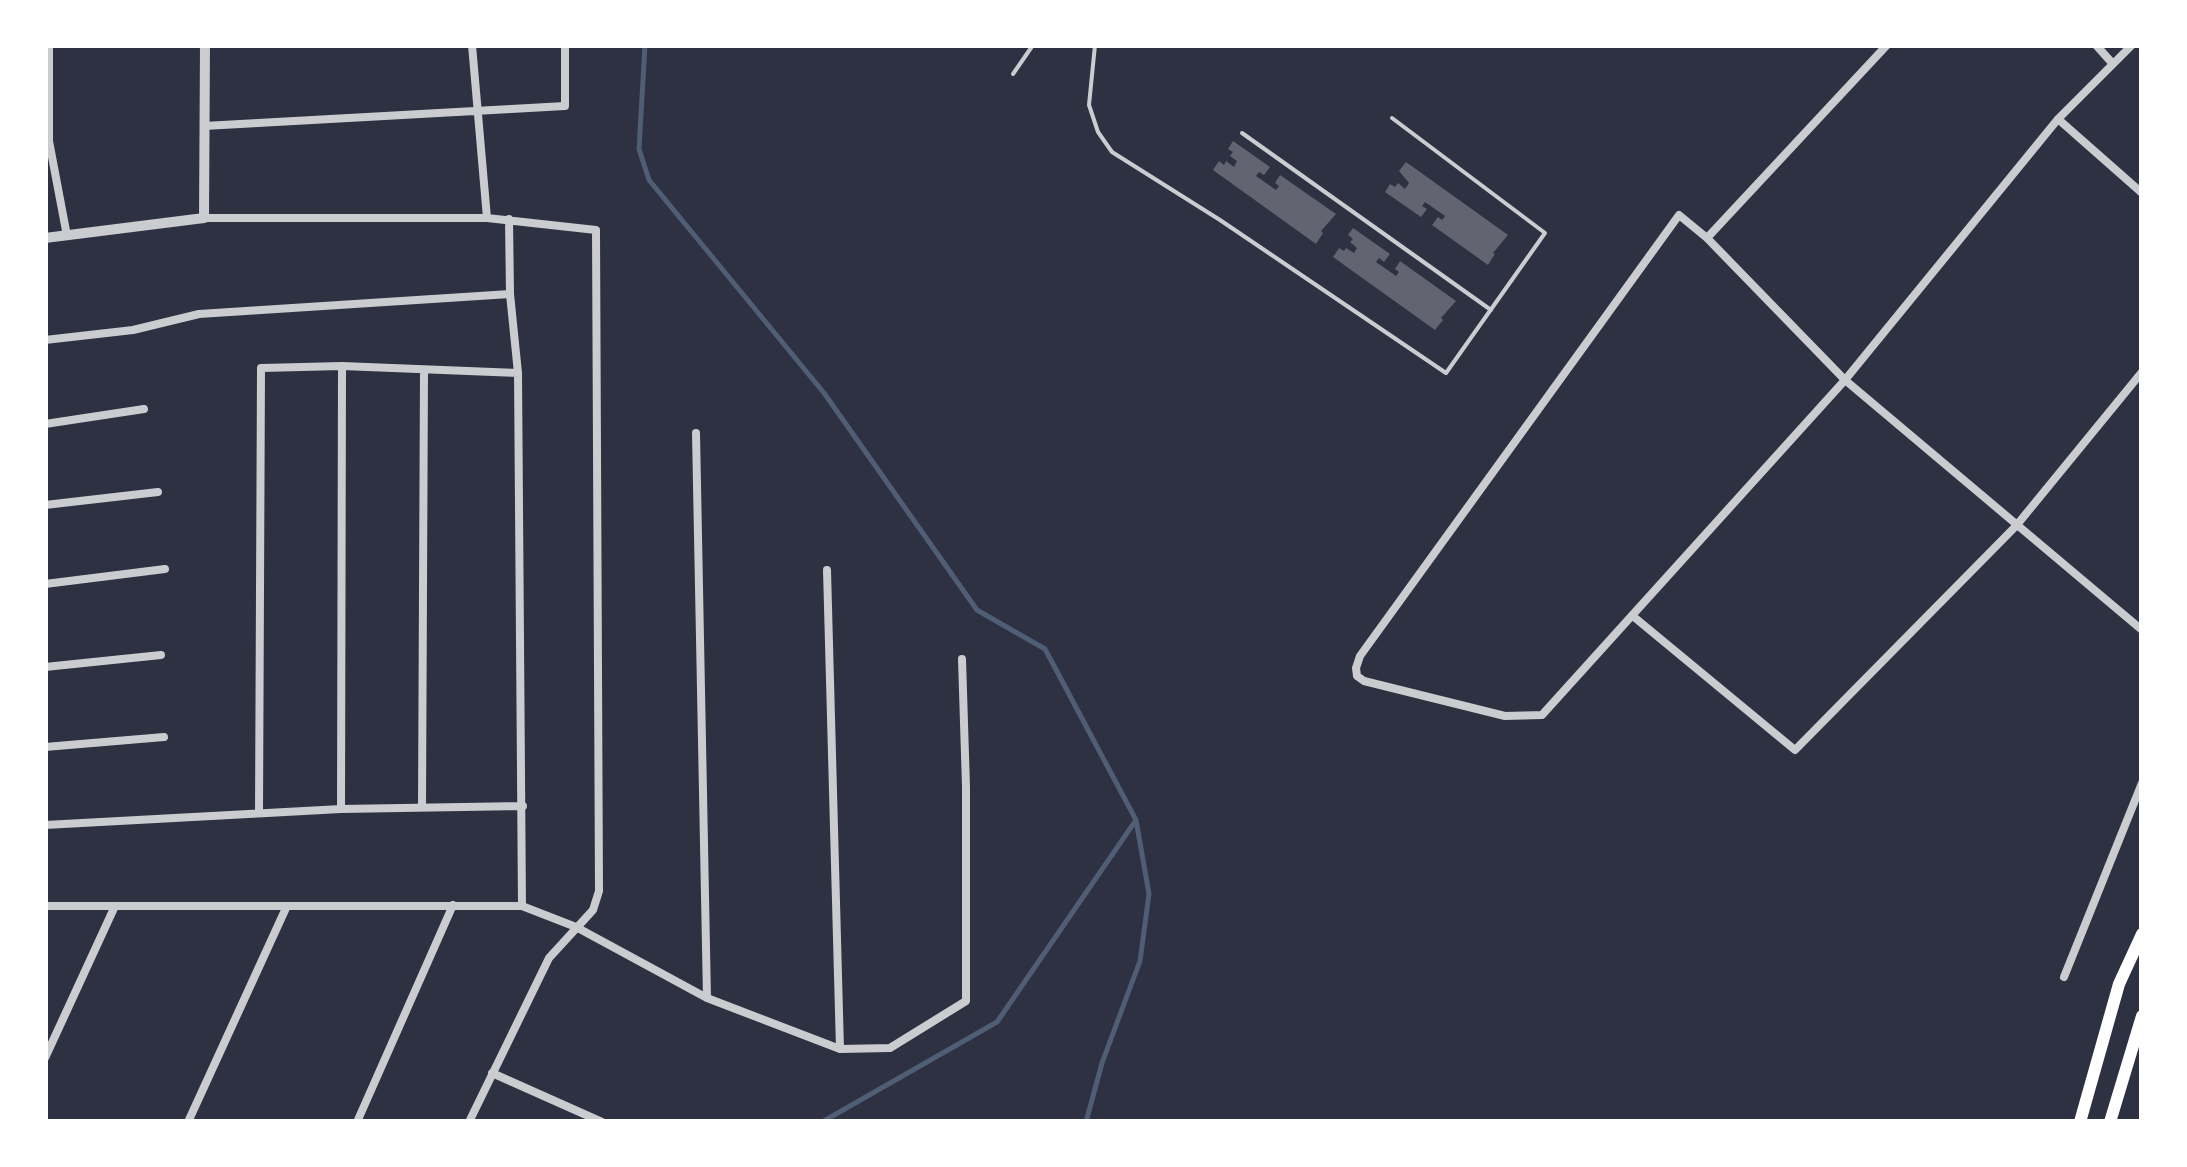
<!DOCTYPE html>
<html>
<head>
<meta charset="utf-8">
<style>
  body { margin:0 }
  #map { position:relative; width:2187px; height:1167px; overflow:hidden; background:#2d3142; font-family:Signika,sans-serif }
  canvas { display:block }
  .frame { position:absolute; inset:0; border:48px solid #fff; pointer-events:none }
</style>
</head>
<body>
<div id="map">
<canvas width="2187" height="1167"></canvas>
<div class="frame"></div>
</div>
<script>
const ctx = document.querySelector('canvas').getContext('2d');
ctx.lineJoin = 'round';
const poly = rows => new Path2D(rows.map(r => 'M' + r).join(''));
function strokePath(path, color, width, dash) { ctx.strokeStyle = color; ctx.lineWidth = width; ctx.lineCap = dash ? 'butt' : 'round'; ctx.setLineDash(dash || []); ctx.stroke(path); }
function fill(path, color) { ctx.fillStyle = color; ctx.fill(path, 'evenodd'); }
strokePath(poly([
  [645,45,639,149,649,180,824,393,977,610,1045,649,1136,820,1149,894,1140,961,1102,1063,1086,1122],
  [822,1122,997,1022,1136,820]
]), '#4f5d75', 5);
fill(poly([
  [1233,141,1270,167,1264,175,1259,172,1256,176,1276,190,1279,186,1275,183,1280,175,1336,214,1321,231,1323,233,1316,244,1213,170,1219,161,1224,165,1226,161,1234,167,1237,161,1230,156,1233,152,1228,149],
  [1406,162,1508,235,1493,253,1495,254,1488,265,1432,225,1438,217,1442,220,1445,216,1425,202,1422,206,1427,209,1421,217,1385,192,1390,184,1395,187,1398,183,1405,189,1409,183,1399,171],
  [1353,228,1390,254,1384,262,1379,258,1376,262,1396,276,1399,272,1395,269,1400,261,1456,301,1441,318,1443,320,1435,330,1333,257,1339,248,1344,251,1346,248,1354,253,1357,248,1350,242,1353,239,1348,235]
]), '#626471');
strokePath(poly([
  [1095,45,1089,105,1098,132,1112,152,1220,220,1446,373,1545,233,1392,118],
  [1013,74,1033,45],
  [1242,133,1491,310]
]), '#caccd0', 4);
strokePath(poly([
  [49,45,49,141,67,236],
  [472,45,487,218],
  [2096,45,2113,64],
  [2132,45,2058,119,1845,380,1542,715,1505,716,1364,681,1357,676,1356,668,1360,656,1679,215,1707,238,1845,380,2142,630],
  [2058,119,2142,193],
  [204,126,565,106,565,45],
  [204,218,487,218,596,230,599,891,593,910,549,958,469,1122],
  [509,219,510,294,518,373,522,906],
  [1707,238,1887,45],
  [45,340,133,330,199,314,510,294],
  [45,424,144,409],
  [696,433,707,998],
  [45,505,158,492],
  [827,570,840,1049],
  [45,584,165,569],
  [1634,617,1795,750,2016,526,2142,372],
  [45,667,161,655],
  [45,747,164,737],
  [422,806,424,371],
  [341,809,342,366],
  [259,813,261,368,342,366,518,373],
  [45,825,341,809,523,806],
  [45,906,522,906,576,927,707,998,840,1049,890,1048,966,1001,966,787,962,659],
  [2064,977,2142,783],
  [45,1058,115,906],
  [492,1073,602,1122],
  [188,1122,286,908],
  [357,1122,453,905]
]), '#caccd0', 8);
strokePath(poly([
  [45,238,204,218,205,45]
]), '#caccd0', 10);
strokePath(poly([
  [2080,1122,2119,984,2142,934],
  [2110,1122,2142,1016]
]), '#fff', 12);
</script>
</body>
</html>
